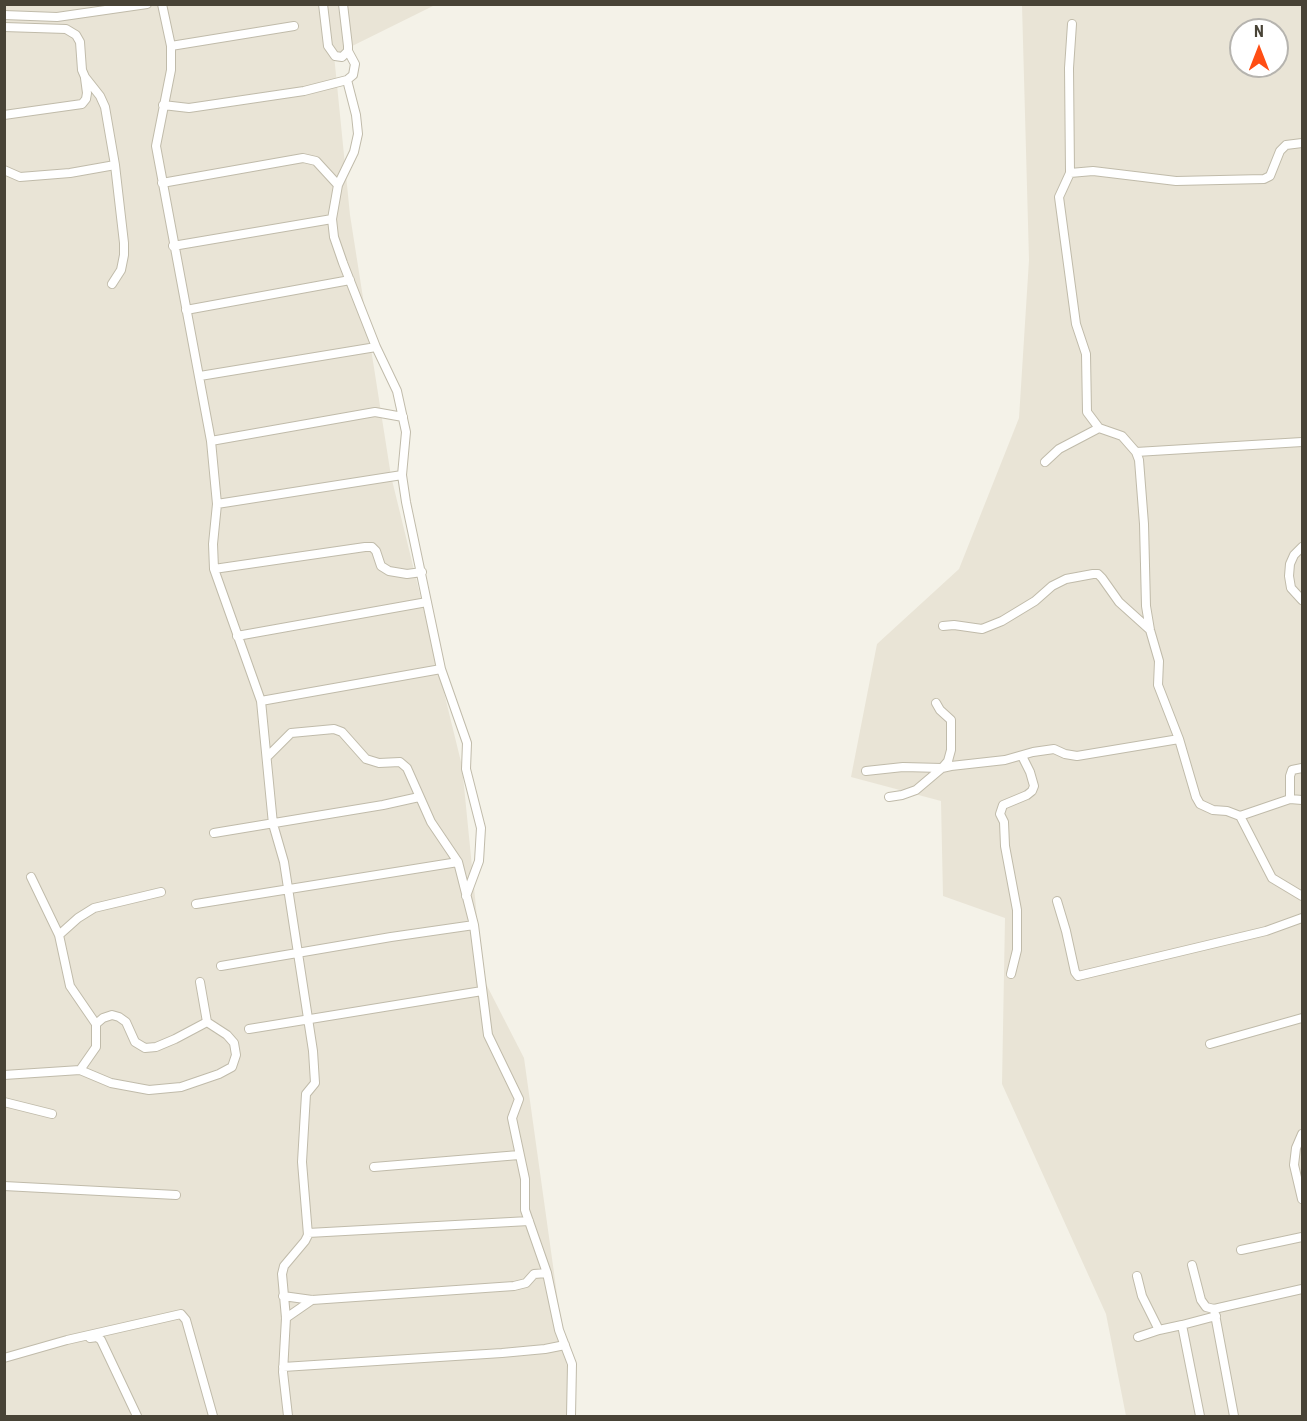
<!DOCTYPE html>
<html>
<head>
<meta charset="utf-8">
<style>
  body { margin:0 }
  #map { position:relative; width:1307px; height:1421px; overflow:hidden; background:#f4f2e8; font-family:"Roboto Condensed",sans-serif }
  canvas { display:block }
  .frame { position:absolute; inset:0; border:6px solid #484336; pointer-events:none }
  .north { position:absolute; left:1229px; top:18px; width:60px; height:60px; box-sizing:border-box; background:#fff; border:2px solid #b6b4af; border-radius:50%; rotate:0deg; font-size:16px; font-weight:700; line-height:24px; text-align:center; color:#484336 }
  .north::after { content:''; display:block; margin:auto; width:21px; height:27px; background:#ff4e14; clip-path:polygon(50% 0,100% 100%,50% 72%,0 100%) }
</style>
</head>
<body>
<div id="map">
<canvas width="1307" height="1421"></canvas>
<div class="frame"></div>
<div class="north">N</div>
</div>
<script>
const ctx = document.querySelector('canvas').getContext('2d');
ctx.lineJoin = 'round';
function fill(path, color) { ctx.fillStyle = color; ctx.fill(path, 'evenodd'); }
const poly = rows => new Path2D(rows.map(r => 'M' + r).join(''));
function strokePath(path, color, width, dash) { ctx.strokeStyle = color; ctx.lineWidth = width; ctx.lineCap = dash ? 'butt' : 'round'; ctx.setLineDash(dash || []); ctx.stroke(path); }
fill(poly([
  [5,5,435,5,334,55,350,215,391,476,462,766,483,978,524,1058,574,1416,5,1416],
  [1022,5,1302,5,1302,1416,1126,1416,1106,1314,1002,1084,1005,918,943,896,941,801,851,777,877,644,959,569,1019,418,1029,260],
  [1241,30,1277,30,1277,66,1241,66]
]), '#e9e4d6');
const street = poly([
  [162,4,171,46,171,70,156,146,211,441,217,504,213,544,214,569,261,701,273,824,284,862,313,1051,315,1083,306,1094,302,1162,308,1235,305,1241,284,1266,282,1274,286,1318,283,1372,288,1416],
  [323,4,328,46,335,56,342,57,348,51,348,46,343,4],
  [4,15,57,17,147,4],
  [1072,24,1069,68,1070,173,1059,197,1076,324,1086,354,1087,412,1099,428,1122,436,1136,452,1139,460,1144,524,1146,606,1150,630,1159,661,1158,685,1179,739,1196,797,1200,804,1213,810,1227,811,1240,816,1272,878,1302,896],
  [4,27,66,29,76,35,80,42,82,70,85,77,100,96,105,107,115,165,124,243,124,255,121,270,112,284],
  [171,46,294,26],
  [347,80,356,115,358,134,354,152,338,185,332,219,334,237,343,263,376,347,397,391,406,432,402,475,406,502,441,669,467,743,466,769,481,828,479,861,466,896],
  [163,105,189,108,304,91,347,80,353,75,355,64,348,51],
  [4,115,82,104,86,99,87,93,85,78],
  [4,170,20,177,70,173,115,165],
  [1070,173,1093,171,1176,181,1264,179,1270,176,1280,151,1286,145,1302,143],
  [162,183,303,158,316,161,338,185],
  [173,246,332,219],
  [186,310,350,280],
  [200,376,376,347],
  [211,441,375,412,403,417],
  [1136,452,1302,442],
  [1045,462,1059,449,1099,428],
  [217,504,402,475],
  [1302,547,1294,555,1290,564,1289,576,1291,588,1302,600],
  [214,569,365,547,372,547,376,551,381,566,389,571,407,574,422,572],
  [943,626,954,625,982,629,1002,621,1035,601,1052,586,1066,579,1093,574,1098,574,1102,578,1119,602,1149,629],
  [237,636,427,602],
  [261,701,441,669],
  [268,756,291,733,334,729,342,732,366,759,379,763,400,762,407,768,431,822,458,862,474,925,488,1035,519,1099,512,1118,525,1179,525,1210,547,1273,559,1330,572,1364,571,1416],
  [866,771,903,767,942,768,948,761,951,750,951,720,940,710,936,703],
  [889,797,902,795,916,790,942,768,951,766,1005,760,1033,752,1054,749,1065,754,1077,756,1179,739],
  [1290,799,1290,776,1292,770,1302,768],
  [1240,816,1290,799,1302,800],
  [214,833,383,805,419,797],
  [31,877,59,935,70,986,96,1024,96,1047,80,1070],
  [1057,901,1066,931,1075,972,1078,976,1266,931,1302,918],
  [196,904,458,862],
  [59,935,78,918,94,908,161,892],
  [221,966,391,937,474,925],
  [1011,974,1017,950,1017,910,1005,846,1004,822,1000,814,1003,805,1027,795,1032,791,1034,786,1030,772,1022,756],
  [96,1024,103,1018,112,1015,119,1017,126,1022,135,1042,145,1048,156,1047,175,1039,207,1022],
  [249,1029,482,991],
  [1210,1044,1302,1018],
  [4,1075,80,1070,111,1083,149,1090,181,1087,219,1074,232,1067,236,1055,234,1043,227,1035,207,1022,200,982],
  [4,1102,52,1114],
  [1302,1134,1296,1148,1294,1165,1302,1199],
  [374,1167,519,1155],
  [4,1186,176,1195],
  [308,1233,529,1221],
  [1241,1250,1302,1237],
  [1192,1265,1201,1300,1206,1307,1214,1309],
  [1137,1276,1142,1296,1159,1330,1182,1325],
  [283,1296,312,1300,514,1286,526,1283,534,1274,547,1273],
  [286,1318,312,1300],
  [1138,1337,1159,1330],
  [90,1338,97,1337,101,1340,137,1416],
  [4,1358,67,1340,181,1314,186,1320,213,1416],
  [283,1367,502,1353,545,1349,565,1345],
  [1200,1416,1182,1325,1216,1316],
  [1234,1416,1214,1309,1302,1289]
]);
strokePath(street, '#c0bbaa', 10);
strokePath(street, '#fff', 8);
</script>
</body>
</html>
